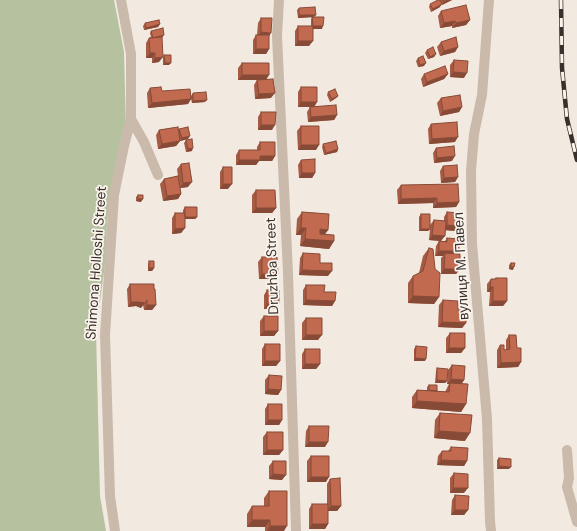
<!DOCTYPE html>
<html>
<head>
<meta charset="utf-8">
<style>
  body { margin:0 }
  canvas { display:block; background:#f2eae0 }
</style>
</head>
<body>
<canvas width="577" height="531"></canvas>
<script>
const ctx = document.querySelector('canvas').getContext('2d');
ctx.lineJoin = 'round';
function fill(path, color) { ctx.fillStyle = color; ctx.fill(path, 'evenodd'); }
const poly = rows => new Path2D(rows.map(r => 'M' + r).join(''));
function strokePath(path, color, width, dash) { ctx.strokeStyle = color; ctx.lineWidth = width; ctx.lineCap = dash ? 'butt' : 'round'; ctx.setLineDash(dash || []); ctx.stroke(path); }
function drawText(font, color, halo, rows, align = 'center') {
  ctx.font = font + ' "DM Sans",sans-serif'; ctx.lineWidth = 3.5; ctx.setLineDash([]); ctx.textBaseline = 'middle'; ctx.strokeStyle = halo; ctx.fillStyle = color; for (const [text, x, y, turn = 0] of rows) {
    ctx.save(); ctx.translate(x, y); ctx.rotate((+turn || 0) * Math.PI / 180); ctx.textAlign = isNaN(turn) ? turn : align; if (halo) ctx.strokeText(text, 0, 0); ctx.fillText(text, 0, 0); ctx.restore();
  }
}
fill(poly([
  [0,0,114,0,124,52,126,129,112,182,107,223,106,257,96,331,100,496,106,531,0,531]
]), '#b6c1a0');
strokePath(poly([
  [279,0,277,36,288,273,296,530],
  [489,0,482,95,474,134,471,171,472,244,487,419,490,521,491,531],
  [131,119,144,142,158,175],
  [567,450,569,478,567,487,577,522],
  [115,531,110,496,105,335,114,195,124,146,131,119,131,54,121,0]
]), '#cabaac', 10);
const rail = poly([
  [561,0,562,68,567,119,577,160]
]);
strokePath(rail, '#392f2b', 4.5);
strokePath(rail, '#faf4ed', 3, [9]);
fill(poly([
  [440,0,452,0,442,5],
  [430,4,440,7,431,12,429,7],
  [299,8,314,17,322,29,313,29,309,46,295,46,295,31,298,26,311,26,311,20,312,17,298,18,297,10],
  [441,11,470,20,466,25,452,28,452,26,440,28,438,16],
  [261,18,269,36,269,49,266,54,253,54,253,40,256,35,257,35,258,23],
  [145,23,160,24,158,27,144,30,143,26],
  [151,31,164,35,162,38,159,62,152,63,152,58,146,58,146,43,149,38,151,37,150,33],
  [441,42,458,47,455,52,440,56,437,47],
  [427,50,436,54,434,57,428,59,425,53],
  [164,55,169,65,163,65,163,57],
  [418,58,424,66,418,67,416,61],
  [454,60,464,78,450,77,450,65],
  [242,63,266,79,271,98,255,99,254,85,257,80,259,80,238,80,238,68],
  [424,74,448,74,444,79,423,87,421,79],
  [301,87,317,102,314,107,337,115,334,120,308,122,307,112,310,107,298,107,298,92],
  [150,88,162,91,191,96,193,93,205,102,192,103,191,99,188,104,148,108,147,93],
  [328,92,338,96,336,98,330,102,327,95],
  [441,98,462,107,459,112,440,116,437,103],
  [261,112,272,130,258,130,258,117],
  [431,124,455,142,429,144,428,129],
  [301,126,316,150,298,150,297,131],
  [179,129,188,139,180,141,176,146,158,149,156,135,159,130,178,130],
  [186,140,192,151,186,152,184,143],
  [260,142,275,156,272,161,259,161,256,165,236,165,236,155,239,150,257,150,257,147],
  [323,144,338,149,337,152,324,155,322,147],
  [436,148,452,161,434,163,433,153],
  [301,160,315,173,312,178,299,178,298,165],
  [181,164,188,187,180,188,181,194,178,199,163,201,160,184,164,179,178,176,177,169],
  [443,166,458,177,455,182,441,183,440,171],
  [223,167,228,189,220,189,220,172],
  [401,185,459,202,456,207,433,208,433,203,398,204,397,190],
  [256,190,276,208,272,213,252,213,252,195],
  [138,195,141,202,136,201,136,197],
  [185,207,197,217,195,219,185,219,185,228,181,233,172,234,172,218,175,213,183,213,183,210],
  [302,212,328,230,325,234,334,241,329,249,300,246,301,235,296,235,297,219],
  [447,212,459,226,456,231,445,230,441,241,429,240,430,229,428,231,419,231,419,217,421,214,430,225,434,220,444,221,444,217],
  [447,238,457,254,460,269,456,274,441,274,441,258,443,256,435,256,436,246,439,241,445,241],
  [429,248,435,269,439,297,434,304,408,303,408,283,413,276,419,273,423,256],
  [303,253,320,263,328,276,299,275,300,258],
  [262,257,274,279,259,279,258,262],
  [149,261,154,268,152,271,148,271,148,264],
  [511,263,513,270,509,269,509,265],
  [496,278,507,301,503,306,489,306,490,292,487,292,487,284,491,279,495,279],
  [130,284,156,305,152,310,144,310,143,305,141,308,136,306,128,307,127,289],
  [306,285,324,292,335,301,332,306,303,305,303,290],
  [267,290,279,304,276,309,264,309,264,295],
  [443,300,458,310,466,323,462,328,438,327,439,305],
  [264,316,278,331,274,336,260,336,260,321],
  [306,318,318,340,302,340,302,323],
  [450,333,465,348,461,353,446,353,446,338],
  [509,335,517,348,521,362,518,367,497,368,497,350,500,345,504,350,506,350,506,340],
  [265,344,280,361,276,366,262,366,262,349],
  [416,346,425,361,414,361,414,349],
  [305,349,320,364,316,369,302,369,302,354],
  [452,365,464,380,461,384,466,404,461,412,412,408,412,397,417,390,427,390,427,387,429,385,437,391,445,392,449,384,447,384,448,370],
  [437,368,447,381,445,383,435,383,436,371],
  [269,375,281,390,278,395,265,394,265,380],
  [268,404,282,420,279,425,265,425,265,409],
  [440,413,465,441,434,438,435,420],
  [309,426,325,447,305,447,306,431],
  [267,432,283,450,279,455,263,455,263,437],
  [451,447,467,461,464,466,437,465,438,456,442,451,448,451],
  [311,456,326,482,307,482,307,461],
  [499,458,509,469,497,469,497,460],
  [273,461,282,480,269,479,269,466],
  [454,473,464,493,450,493,450,478],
  [330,479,341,506,337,511,328,511,328,524,325,529,309,529,309,509,312,504,327,504,327,484],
  [269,491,284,531,265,531,265,527,247,527,247,514,252,506,264,506,264,498],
  [455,495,468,510,464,515,451,515,452,500]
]), '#a65b44');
fill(poly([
  [448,0,452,0,442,5,444,2],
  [442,4,440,7,431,12,433,9],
  [299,15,316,15,314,17,298,18],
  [470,20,466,25,452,28,456,23],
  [455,21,452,26,440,28,444,23],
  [160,24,158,27,144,30,146,28],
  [313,26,323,26,322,29,311,29],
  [261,32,271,33,268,38,257,37],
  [298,41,313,41,309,46,295,46],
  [458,47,455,52,440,56,444,51],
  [256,49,269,49,266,54,253,54],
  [150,53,155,53,152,58,146,58],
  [436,54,434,57,428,59,430,57],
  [163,57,159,62,152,63,155,58],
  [165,63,171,63,169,65,163,65],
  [426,63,424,66,418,67,420,65],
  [453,72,467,73,464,78,450,77],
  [448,74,444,79,423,87,427,82],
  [242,75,269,75,266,80,238,80],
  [275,93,271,98,255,99,259,94],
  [338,96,336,98,330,102,332,99],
  [191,99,188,104,148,108,152,103],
  [207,100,205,102,192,103,193,101],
  [301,102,317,102,314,107,298,107],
  [462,107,459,112,440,116,443,111],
  [337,115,334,120,308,122,311,117],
  [261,125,275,125,272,130,258,130],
  [190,136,188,139,180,141,182,138],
  [458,137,455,142,429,144,432,139],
  [180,141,176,146,158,149,162,144],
  [301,145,319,145,316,150,298,150],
  [193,148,192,151,186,152,188,149],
  [338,149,337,152,324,155,326,153],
  [260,156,275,156,272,161,259,161,256,165,236,165,239,160],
  [455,156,452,161,434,163,437,158],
  [302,173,315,173,312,178,299,178],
  [458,177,455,182,441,183,444,178],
  [192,182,188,187,180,188,183,183],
  [223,184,232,184,228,189,220,189],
  [181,194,178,199,163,201,167,196],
  [437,198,433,203,398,204,401,199],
  [138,199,143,199,141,202,136,201],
  [459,202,456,207,433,208,437,203],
  [256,208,276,208,272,213,252,213],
  [185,217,197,217,195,219,183,219],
  [447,225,459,226,456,231,443,230],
  [185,228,181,233,172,234,175,229],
  [301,228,306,228,301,235,296,235],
  [320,229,328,230,323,237,315,236],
  [421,229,430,229,428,231,419,231],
  [432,235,445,236,441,241,429,240],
  [305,239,334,241,329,249,300,246],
  [439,251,459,251,455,256,445,253,443,256,435,256],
  [511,267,514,267,513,270,509,269],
  [149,268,154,268,152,271,148,271],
  [444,269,460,269,456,274,441,274],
  [302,270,332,271,328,276,299,275],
  [262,274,278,274,274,279,259,279],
  [490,287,493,287,490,292,487,292],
  [413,296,439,297,434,304,408,303],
  [147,300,141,308,136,306,128,307,131,302],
  [306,300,335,301,332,306,303,305],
  [493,301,507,301,503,306,489,306],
  [267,304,279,304,276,309,264,309],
  [147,305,156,305,152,310,144,310],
  [442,322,466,323,462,328,438,327],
  [264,331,278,331,274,336,260,336],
  [306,335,322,335,318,340,302,340],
  [449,348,465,348,461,353,446,353],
  [415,358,426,359,425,361,414,361],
  [265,361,280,361,276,366,262,366],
  [521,362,518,367,497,368,501,363],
  [305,364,320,364,316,369,302,369],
  [451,379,464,380,461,385,447,384],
  [437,380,447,381,445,383,435,383],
  [268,389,281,390,278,395,265,394],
  [417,401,466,404,461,412,412,408],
  [268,420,282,420,279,425,265,425],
  [439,431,470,433,465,441,434,438],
  [309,442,328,442,325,447,305,447],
  [267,450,283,450,279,455,263,455],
  [441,460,467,461,464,466,437,465],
  [499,466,511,467,509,469,497,469],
  [273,474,286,475,282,480,269,479],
  [311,477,329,477,326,482,307,482],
  [453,488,468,488,464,493,450,493],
  [331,506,341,506,337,511,327,511],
  [455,510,468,510,464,515,451,515],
  [252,520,270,520,265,527,247,527],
  [312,524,328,524,325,529,309,529],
  [270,526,287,526,284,531,267,531]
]), '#874a37');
const building = poly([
  [438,0,440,0,442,4,433,9,430,4,438,0],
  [443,0,448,0,444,2,443,0],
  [466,5,470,20,456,23,455,21,444,23,441,11,466,5],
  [315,7,316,15,299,15,299,8,315,7],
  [312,17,324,17,323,26,313,26,312,17],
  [261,18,272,18,271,33,261,32,261,18],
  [159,20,160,24,146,28,145,23,159,20],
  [298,26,313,26,313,41,298,41,298,26],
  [163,28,164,35,153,38,151,31,163,28],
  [256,35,269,35,269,49,256,49,256,35],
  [162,37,163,57,155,58,155,53,150,53,149,38,162,37],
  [456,37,458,47,444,51,441,42,456,37],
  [433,47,436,54,430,57,427,50,433,47],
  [164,55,171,55,171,63,165,63,164,55],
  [423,56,426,63,420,65,418,58,423,56],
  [454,60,468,61,467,73,453,72,454,60],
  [242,63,269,63,269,75,242,75,242,63],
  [445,66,448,74,427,82,424,74,445,66],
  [273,79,275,93,259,94,257,80,273,79],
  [161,87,162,91,190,89,191,99,152,103,150,88,161,87],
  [301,87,317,87,317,102,301,102,301,87],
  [335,89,338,96,332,99,328,92,335,89],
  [206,92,207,100,193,101,193,93,206,92],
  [460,95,462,107,443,111,441,98,460,95],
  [336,105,337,115,311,117,310,107,336,105],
  [261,112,276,112,275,125,261,125,261,112],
  [457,122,458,137,432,139,431,124,457,122],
  [301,126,319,126,319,145,301,145,301,126],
  [178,127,180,141,162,144,159,130,178,127],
  [188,127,190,136,182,138,179,129,188,127],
  [192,139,193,148,188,149,186,140,192,139],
  [336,141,338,149,326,153,323,144,336,141],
  [260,142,275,142,275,156,260,156,260,160,239,160,239,150,260,150,260,142],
  [454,146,455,156,437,158,436,148,454,146],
  [315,159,315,173,302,173,301,160,315,159],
  [189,163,192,182,183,183,181,164,189,163],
  [457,165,458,177,444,178,443,166,457,165],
  [223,167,232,167,232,184,223,184,223,167],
  [178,176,181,194,167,196,164,179,178,176],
  [458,184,459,202,437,203,437,198,401,199,401,185,458,184],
  [256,190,275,190,276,208,256,208,256,190],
  [138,195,143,195,143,199,138,199,138,195],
  [185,207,197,207,197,217,185,217,185,207],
  [302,212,329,214,328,230,320,229,320,234,334,235,334,241,305,239,306,228,301,228,302,212],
  [447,212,460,213,459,226,447,225,447,212],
  [175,213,185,213,185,228,175,229,175,213],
  [421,214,430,214,430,229,421,229,421,214],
  [434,220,446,221,445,236,432,235,434,220],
  [447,238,459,239,459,251,439,251,439,241,447,242,447,238],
  [429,248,433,249,435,269,440,273,439,297,413,296,413,276,423,271,429,248],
  [303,253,320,254,320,263,332,263,332,271,302,270,303,253],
  [445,253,460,254,460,269,444,269,445,253],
  [262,257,277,257,278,274,262,274,262,257],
  [149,261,154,261,154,268,149,268,149,261],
  [511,263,515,263,514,267,511,267,511,263],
  [496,278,507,278,507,301,493,301,493,287,490,287,491,279,496,279,496,278],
  [130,284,154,284,154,289,155,289,156,305,147,305,147,300,145,303,139,302,131,302,130,284],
  [306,285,325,285,324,292,336,292,335,301,306,300,306,285],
  [267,290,279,290,279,304,267,304,267,290],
  [443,300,458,301,458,310,466,310,466,323,442,322,443,300],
  [264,316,278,316,278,331,264,331,264,316],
  [306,318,322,318,322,335,306,335,306,318],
  [450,333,465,333,465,348,449,348,450,333],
  [509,335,516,335,517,348,521,348,521,362,501,363,500,345,504,345,504,350,510,349,509,335],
  [265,344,280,344,280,361,265,361,265,344],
  [416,346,427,347,426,359,415,358,416,346],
  [305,349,320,349,320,364,305,364,305,349],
  [452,365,465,366,464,380,451,379,452,365],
  [437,368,448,369,447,381,437,380,437,368],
  [269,375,282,376,281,390,268,389,269,375],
  [450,383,468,384,466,404,417,401,417,390,449,392,450,383],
  [429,385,437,385,437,391,429,390,429,385],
  [268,404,282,404,282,420,268,420,268,404],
  [440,413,472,415,470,433,439,431,440,413],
  [309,426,329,426,328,442,309,442,309,426],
  [267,432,283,432,283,450,267,450,267,432],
  [451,447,468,448,467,461,441,460,442,451,451,451,451,447],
  [311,456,329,456,329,477,311,477,311,456],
  [499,458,511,459,511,467,499,466,499,458],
  [273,461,286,461,286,475,273,474,273,461],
  [454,473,468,474,468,488,453,488,454,473],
  [340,478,341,506,331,506,330,479,340,478],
  [269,491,287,491,287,526,270,526,270,520,252,520,252,506,269,506,269,491],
  [455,495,469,496,468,510,455,510,455,495],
  [312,504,328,504,328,524,312,524,312,504]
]);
fill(building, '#c16a4f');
strokePath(building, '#874a37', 1);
drawText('14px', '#392f2b', '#faf4ed', [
  ["Shimona Holloshi Street",97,263,-86],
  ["Druzhba Street",273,266,-92],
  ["вулиця М. Павел",462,266,-93]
]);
</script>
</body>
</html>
